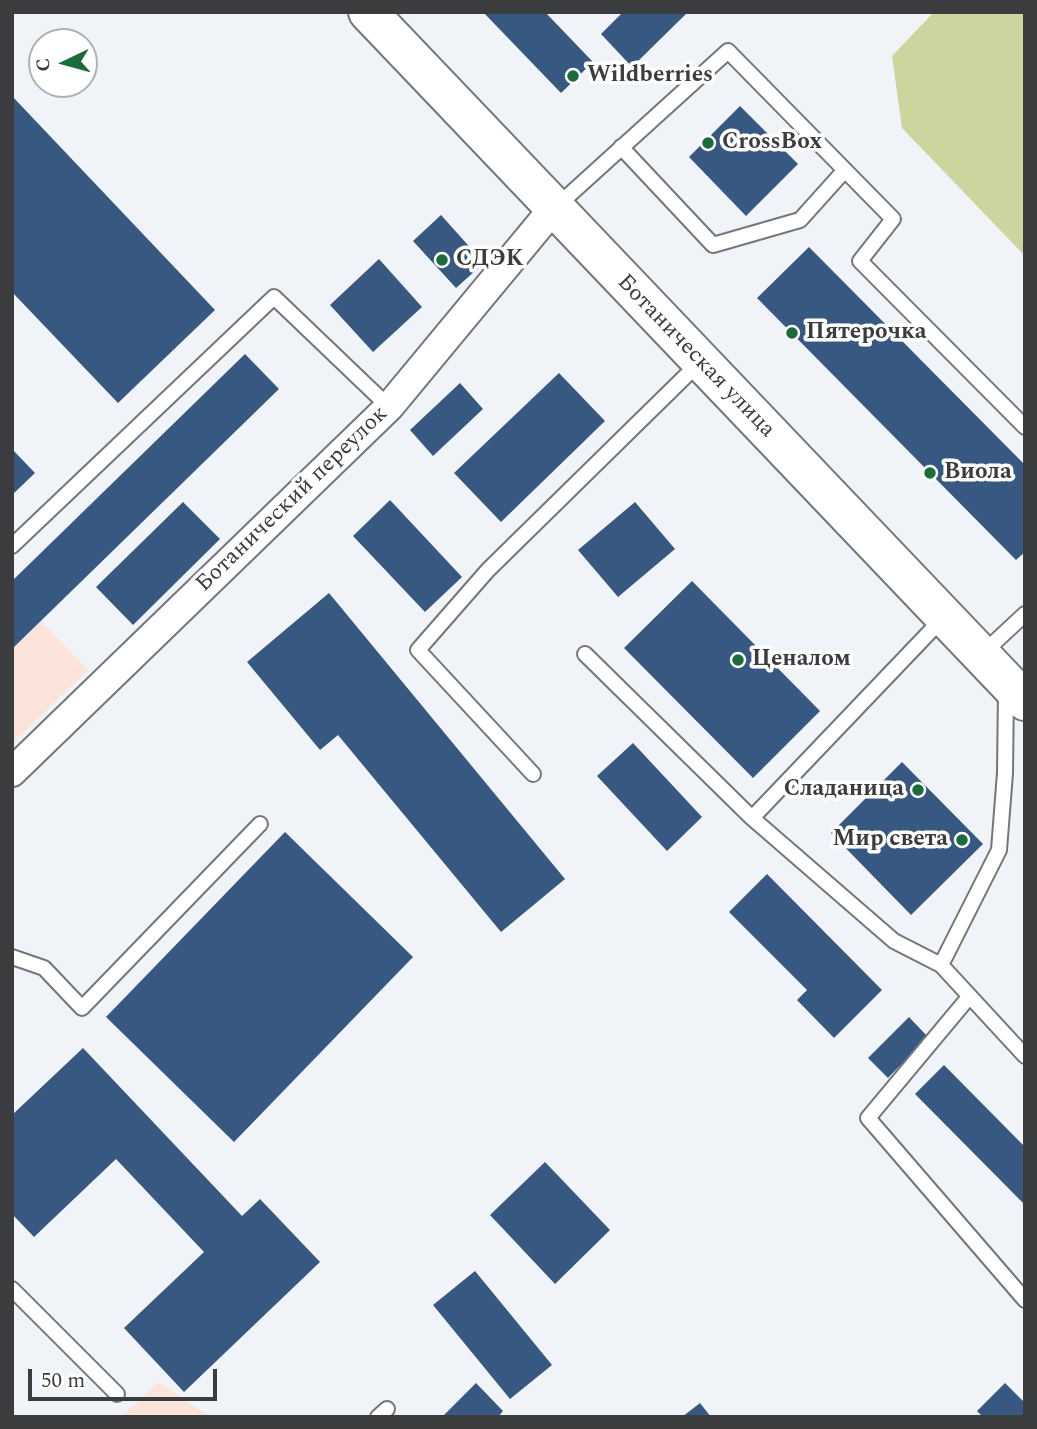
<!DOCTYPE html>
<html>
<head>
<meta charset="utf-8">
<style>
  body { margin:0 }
  #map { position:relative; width:1037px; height:1429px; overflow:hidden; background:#f0f4f8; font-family:Spectral,serif }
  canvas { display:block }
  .frame { position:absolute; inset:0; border:14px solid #3b3c3e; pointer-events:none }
  .north { position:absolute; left:28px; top:28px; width:70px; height:70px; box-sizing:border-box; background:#fff; border:2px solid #b1b1b2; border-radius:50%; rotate:265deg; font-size:19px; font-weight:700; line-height:28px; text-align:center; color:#3b3c3e }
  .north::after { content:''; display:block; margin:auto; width:24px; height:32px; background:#1a6c3d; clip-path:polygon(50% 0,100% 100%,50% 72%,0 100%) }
  .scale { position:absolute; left:28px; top:1369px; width:189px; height:32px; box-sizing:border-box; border:4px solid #3b3c3e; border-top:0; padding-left:9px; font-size:21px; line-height:24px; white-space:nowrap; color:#3b3c3e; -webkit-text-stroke:5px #fff; paint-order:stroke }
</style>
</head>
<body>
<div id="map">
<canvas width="1037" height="1429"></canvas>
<div class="frame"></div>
<div class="north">С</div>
<div class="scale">50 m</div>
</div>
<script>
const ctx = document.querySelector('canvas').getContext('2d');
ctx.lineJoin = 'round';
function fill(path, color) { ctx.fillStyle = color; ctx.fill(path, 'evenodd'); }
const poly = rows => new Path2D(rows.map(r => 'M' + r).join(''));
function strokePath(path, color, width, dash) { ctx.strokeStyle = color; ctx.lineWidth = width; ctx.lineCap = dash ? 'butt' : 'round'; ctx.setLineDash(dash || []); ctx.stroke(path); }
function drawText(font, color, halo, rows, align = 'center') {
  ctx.font = font + ' Spectral,serif'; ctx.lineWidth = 7; ctx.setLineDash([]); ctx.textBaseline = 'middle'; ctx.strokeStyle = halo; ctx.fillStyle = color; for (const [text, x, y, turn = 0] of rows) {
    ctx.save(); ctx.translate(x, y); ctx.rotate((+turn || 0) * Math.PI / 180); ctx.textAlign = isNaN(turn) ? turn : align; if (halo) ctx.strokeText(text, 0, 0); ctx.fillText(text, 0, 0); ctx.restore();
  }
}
fill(poly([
  [41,621,88,670,12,744,12,649],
  [158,1382,211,1417,121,1417]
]), '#fce4da');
fill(poly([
  [934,12,1025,12,1025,256,902,128,892,56]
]), '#ced49e');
fill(poly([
  [483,12,545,12,593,62,561,93],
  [623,12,688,12,632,67,601,34],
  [12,96,215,310,118,403,12,292],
  [740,106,798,164,746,216,689,157],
  [441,215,484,263,456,288,413,241],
  [809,247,1025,465,1025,552,1016,560,757,298],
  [379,259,422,307,373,352,330,305],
  [245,354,279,389,12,649,12,581],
  [559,373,605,421,501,522,454,473],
  [460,383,483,409,433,456,410,430],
  [12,449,35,473,12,495],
  [390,500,462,577,425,612,353,536],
  [183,502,220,539,133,625,96,587],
  [635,502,675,549,618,597,578,550],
  [692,581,820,711,753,778,624,648],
  [329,593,565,879,501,932,338,735,320,750,247,662],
  [633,743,702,817,667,851,597,776],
  [902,762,983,844,911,915,831,833],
  [285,832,413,957,234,1142,106,1017],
  [767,874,882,990,834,1038,797,1000,807,990,729,912],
  [909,1017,928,1037,888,1078,868,1058],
  [83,1048,242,1216,260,1199,320,1262,184,1392,124,1328,204,1252,116,1159,34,1237,12,1214,12,1115],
  [944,1065,1025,1147,1025,1205,915,1094],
  [545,1162,610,1230,555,1284,490,1215],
  [475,1271,552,1365,510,1399,433,1305],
  [476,1383,503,1411,498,1417,442,1417],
  [1005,1383,1025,1403,1025,1417,983,1417,977,1411],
  [700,1403,711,1417,682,1417]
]), '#375981');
const lane = poly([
  [621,147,713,245,800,220,845,170],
  [556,207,728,51,893,219,860,261,1025,427],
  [12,546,274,297,389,407],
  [585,654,752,818,943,618],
  [982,654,1025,614],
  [1006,690,1005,773,999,850,941,965,1025,1056],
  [533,774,418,650,488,570,700,362],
  [752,818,894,941,941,965],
  [12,957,44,968,82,1008,260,824],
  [969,997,868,1118,1025,1300],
  [12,1289,117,1394],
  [378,1417,387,1409]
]);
const street = poly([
  [12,772,389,407,553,209]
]);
const secondary = poly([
  [368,12,1025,701]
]);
strokePath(lane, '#74777a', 18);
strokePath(street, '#74777a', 32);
strokePath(secondary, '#74777a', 42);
strokePath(lane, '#fff', 14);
strokePath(street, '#fff', 28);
strokePath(secondary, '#fff', 38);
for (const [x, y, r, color] of [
  [573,76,7,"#1a6c3d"],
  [708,143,7,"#1a6c3d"],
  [442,260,7,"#1a6c3d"],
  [792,333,7,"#1a6c3d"],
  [930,473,7,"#1a6c3d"],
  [738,660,7,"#1a6c3d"],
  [918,790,7,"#1a6c3d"],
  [962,840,7,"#1a6c3d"]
]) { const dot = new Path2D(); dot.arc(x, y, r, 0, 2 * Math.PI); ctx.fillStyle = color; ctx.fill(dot); strokePath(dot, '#fff', 2.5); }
drawText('bold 23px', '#3b3c3e', '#fff', [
  ["Wildberries",587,76],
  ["CrossBox",722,143],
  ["СДЭК",456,260],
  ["Пятерочка",806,333],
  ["Виола",944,473],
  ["Ценалом",752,660],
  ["Сладаница",904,790,"right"],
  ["Мир света",948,840,"right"]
], 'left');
drawText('23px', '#3b3c3e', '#fff', [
  ["Ботаническая улица",695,357,46],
  ["Ботанический переулок",293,500,-44]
]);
</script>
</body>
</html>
